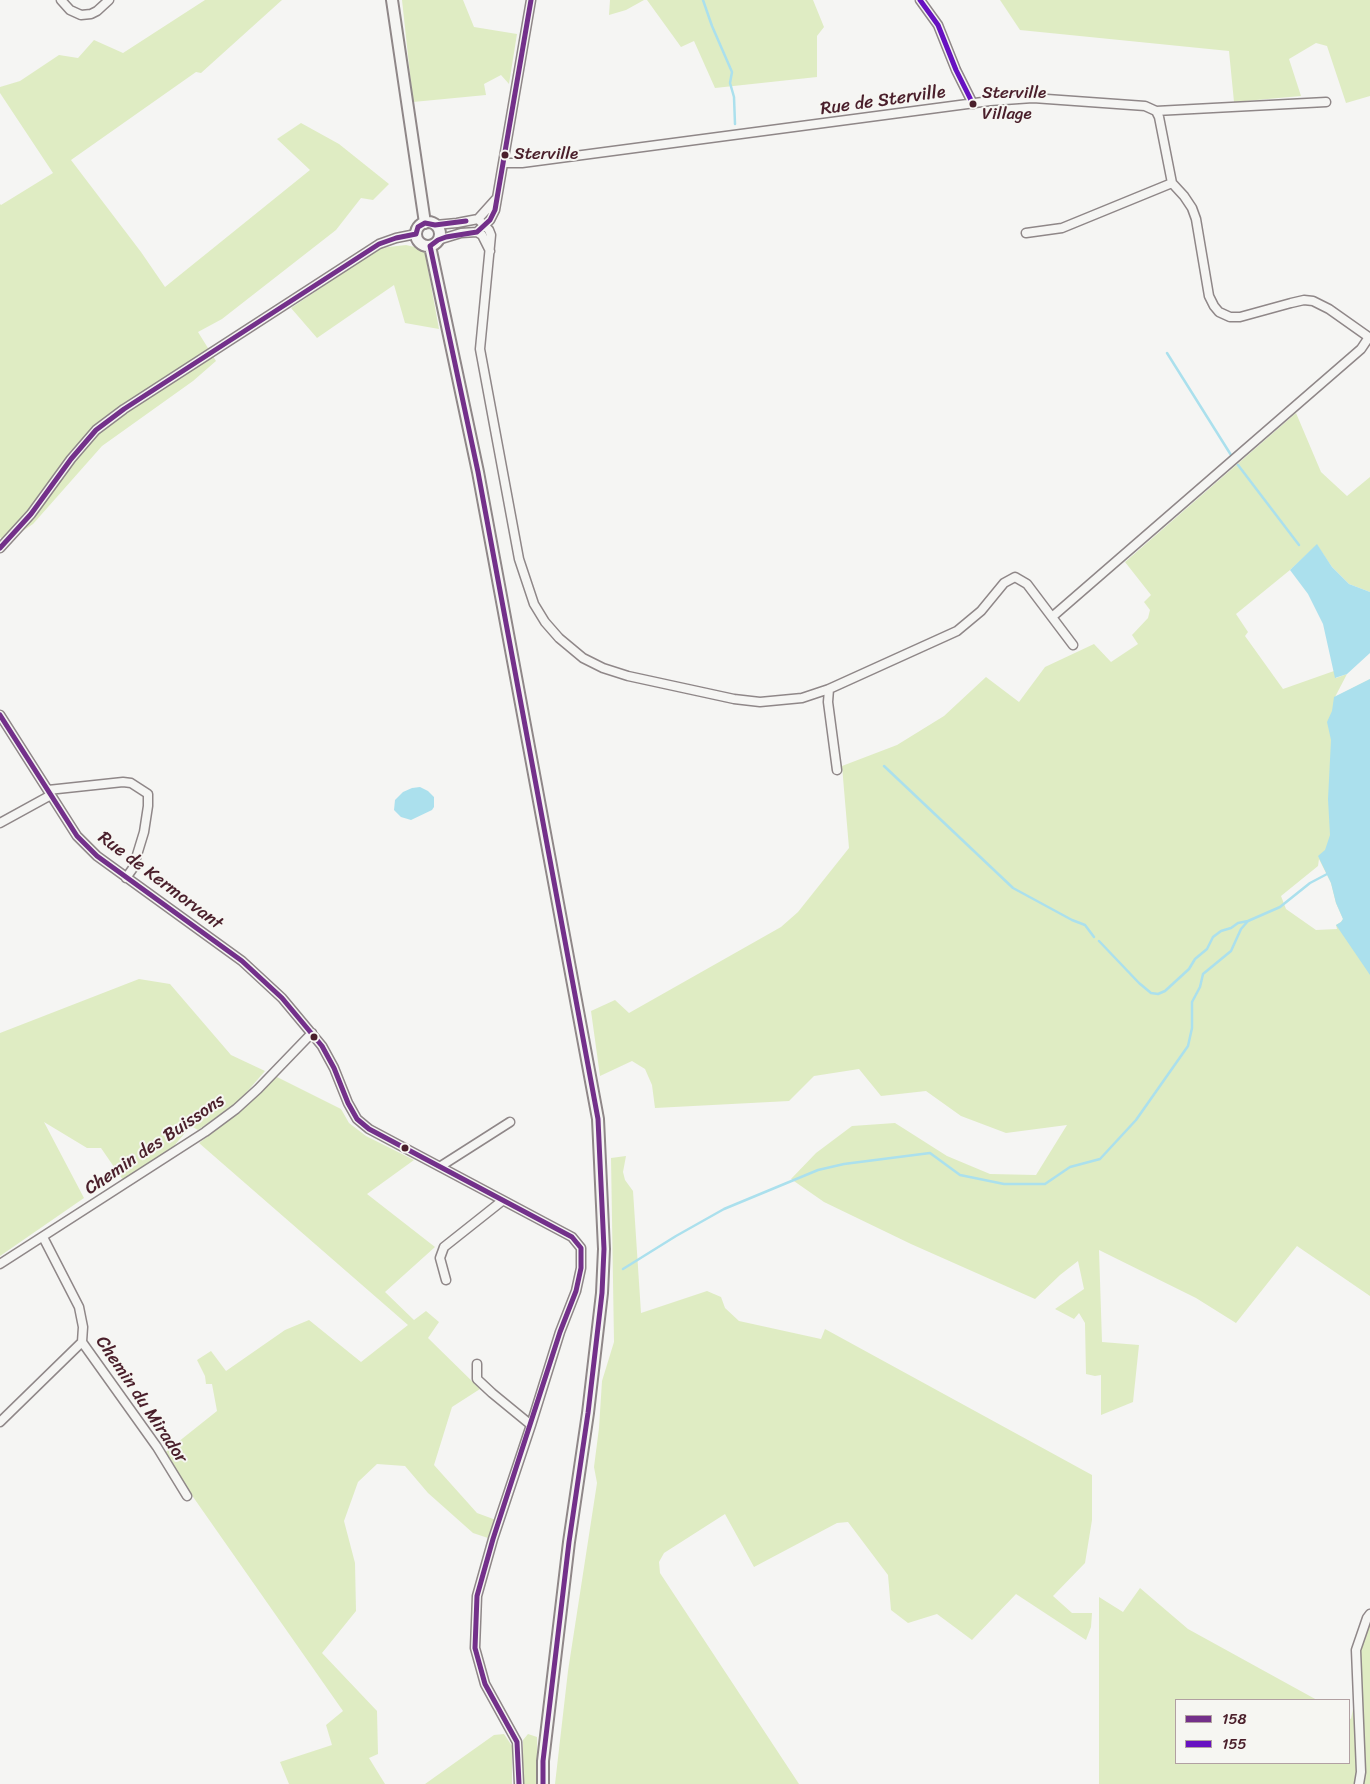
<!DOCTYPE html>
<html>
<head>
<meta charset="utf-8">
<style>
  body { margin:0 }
  #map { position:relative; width:1370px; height:1784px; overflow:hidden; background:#f5f5f3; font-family:Sriracha,sans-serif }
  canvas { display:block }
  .legend { position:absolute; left:1175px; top:1699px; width:175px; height:65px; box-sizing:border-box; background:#f6f6f2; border:1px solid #b1a0a2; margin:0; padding:6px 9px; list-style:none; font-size:15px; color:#4a1f2b }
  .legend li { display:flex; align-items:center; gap:10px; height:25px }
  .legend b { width:25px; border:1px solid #b1a0a2 }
</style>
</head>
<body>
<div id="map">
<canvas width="1370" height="1784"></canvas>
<ul class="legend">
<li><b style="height:6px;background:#73308a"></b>158</li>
<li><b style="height:6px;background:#6711c1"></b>155</li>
</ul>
</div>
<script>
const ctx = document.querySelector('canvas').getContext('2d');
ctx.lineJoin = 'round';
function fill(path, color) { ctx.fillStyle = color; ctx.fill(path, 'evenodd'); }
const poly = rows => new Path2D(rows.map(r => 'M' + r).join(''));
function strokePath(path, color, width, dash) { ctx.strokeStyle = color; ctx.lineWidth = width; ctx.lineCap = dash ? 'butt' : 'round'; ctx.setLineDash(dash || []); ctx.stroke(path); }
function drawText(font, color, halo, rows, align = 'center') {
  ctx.font = font + ' Sriracha,sans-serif'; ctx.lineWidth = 4; ctx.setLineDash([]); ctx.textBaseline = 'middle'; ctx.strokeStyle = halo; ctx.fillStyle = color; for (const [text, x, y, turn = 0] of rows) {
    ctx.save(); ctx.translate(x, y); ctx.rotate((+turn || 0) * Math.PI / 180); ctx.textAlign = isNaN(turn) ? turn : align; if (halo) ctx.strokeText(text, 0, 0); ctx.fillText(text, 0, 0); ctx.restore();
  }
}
fill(poly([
  [205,0,282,0,201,73,196,72,71,160,141,252,165,287,310,170,277,139,301,123,339,144,389,184,373,200,361,198,336,230,222,319,198,332,216,361,193,381,102,446,33,524,5,543,0,537,0,204,1,205,53,173,0,93,0,87,20,81,59,55,78,58,94,40,123,53],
  [402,0,463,0,474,27,517,34,509,84,501,75,484,84,486,95,413,102],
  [610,0,644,0,626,10,609,15],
  [647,0,813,0,824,27,817,36,817,77,715,88,694,41,681,47],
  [1000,0,1370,0,1370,96,1346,103,1327,46,1316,43,1289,59,1301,96,1234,102,1229,51,1020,30],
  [406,245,419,248,425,253,439,329,405,323,394,285,317,338,291,308,380,248],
  [1296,413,1321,472,1347,496,1370,477,1370,592,1349,584,1332,567,1317,545,1290,570,1236,614,1248,632,1245,636,1283,689,1334,671,1336,678,1347,674,1335,697,1370,679,1370,1296,1297,1246,1236,1323,1196,1298,1099,1250,1102,1342,1139,1345,1133,1402,1101,1415,1101,1375,1095,1376,1086,1374,1085,1323,1079,1313,1074,1319,1055,1309,1084,1289,1078,1261,1060,1275,1035,1299,911,1244,824,1202,791,1179,816,1153,852,1126,895,1123,947,1156,990,1174,1036,1175,1067,1125,1006,1133,961,1116,926,1091,881,1096,859,1069,814,1076,789,1101,655,1108,652,1085,645,1069,632,1061,600,1076,591,1011,615,1000,629,1013,781,927,798,912,849,848,842,766,897,745,944,716,986,677,1019,702,1045,667,1094,644,1111,662,1138,644,1132,635,1148,618,1150,610,1144,602,1151,595,1125,562],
  [1319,859,1331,883,1336,903,1343,919,1341,922,1336,925,1337,929,1316,930,1286,909,1281,896,1318,866],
  [139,979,170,984,231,1055,265,1071,239,1101,198,1130,191,1126,173,1147,123,1180,101,1148,87,1148,44,1122,84,1198,0,1256,0,1033],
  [275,1076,341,1109,349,1123,366,1136,414,1160,367,1194,435,1247,385,1292,414,1320,426,1311,439,1322,428,1338,480,1389,452,1407,434,1465,477,1513,496,1520,488,1538,473,1533,428,1493,405,1466,377,1464,358,1482,344,1521,355,1563,356,1611,322,1653,377,1711,378,1754,369,1758,385,1784,289,1784,280,1762,332,1745,326,1725,343,1711,163,1454,217,1411,212,1384,206,1384,205,1376,197,1360,211,1351,226,1371,285,1330,309,1320,361,1362,408,1325,199,1143,236,1115],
  [626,1156,623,1172,625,1180,633,1191,641,1313,707,1291,721,1297,725,1308,739,1321,821,1339,825,1329,1092,1475,1092,1520,1085,1563,1053,1596,1072,1613,1092,1613,1091,1627,1086,1640,1016,1594,972,1640,937,1614,908,1623,891,1610,888,1575,848,1522,837,1523,754,1567,725,1514,664,1553,659,1562,660,1573,799,1784,555,1784,568,1671,597,1483,594,1467,599,1428,602,1381,614,1342,611,1158],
  [1140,1588,1188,1629,1317,1700,1176,1700,1176,1763,1349,1763,1349,1718,1351,1719,1358,1683,1356,1650,1370,1617,1370,1784,1099,1784,1099,1597,1123,1612],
  [504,1734,512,1746,512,1784,425,1784,494,1735],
  [528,1734,537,1737,538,1784,523,1784,523,1740]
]), '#dfecc3');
fill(poly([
  [1317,544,1332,567,1349,584,1370,592,1370,653,1347,674,1335,678,1323,624,1308,594,1290,570],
  [1370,679,1370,975,1336,925,1341,922,1343,919,1336,903,1331,883,1318,856,1325,850,1330,835,1328,799,1331,740,1327,722,1332,711,1334,697],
  [420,787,428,791,434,797,434,807,432,810,411,820,401,817,394,810,395,800,403,792,412,788]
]), '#abe0ed');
strokePath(poly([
  [703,0,712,26,732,72,730,83,734,97,735,124],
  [1167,353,1231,455],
  [1238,465,1299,545],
  [884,766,1013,888,1072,920,1085,925,1094,937],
  [1099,941,1139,983,1151,993,1158,994,1165,991,1189,969,1195,959,1207,949,1213,937,1221,931,1231,928,1238,923,1248,921],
  [623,1269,676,1236,724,1209,818,1170,844,1164,930,1153,960,1175,1004,1184,1045,1184,1070,1167,1100,1159,1136,1120,1188,1046,1192,1028,1192,1002,1200,987,1203,974,1231,951,1241,929,1248,921,1280,907,1310,883,1329,873]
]), '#abe0ed', 2.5);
const minor = poly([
  [61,0,70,10,81,15,91,14,97,11,109,0],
  [920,0,938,25,956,70,973,104],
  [1156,111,1326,102],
  [504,163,522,163,990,101,1033,98,1145,106,1156,111,1159,117,1172,183,1184,196,1192,208,1196,219,1209,296,1214,306,1219,312,1230,317,1240,317,1291,303,1304,300,1313,301,1329,309,1370,338],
  [478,219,489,230,491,235,480,349,519,559,534,604,545,622,559,638,583,658,603,668,628,676,734,699,760,702,802,698,829,689,957,631,981,611,1004,583,1015,577,1027,584,1073,645],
  [435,225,457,223,478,219,496,199],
  [477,232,482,235,490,251],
  [1026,233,1062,228,1172,183],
  [438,240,461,233,477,232,490,220,495,210,531,0],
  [0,548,31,514,71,459,96,430,124,409,379,244,396,238,416,234],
  [1052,617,1361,349,1369,337],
  [829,689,828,702,837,770],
  [0,715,77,836,97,856,242,961,282,998,322,1046,334,1068,348,1103,357,1119,369,1129,572,1237,581,1248,581,1268,576,1291,560,1332,531,1425,493,1539,477,1596,475,1648,485,1684,517,1742,519,1784],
  [48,790,123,782,131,783,148,794,148,806,144,832,133,868,126,878],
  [0,823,51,795],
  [441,1166,510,1122],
  [43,1237,79,1307,83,1327,82,1342,157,1447,187,1496],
  [0,1264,205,1132,236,1109,258,1089,312,1033],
  [446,1280,440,1258,444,1247,502,1201],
  [477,1364,477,1379,492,1393,531,1425],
  [0,1422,82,1342],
  [1359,1784,1361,1772,1356,1650,1367,1618,1370,1614]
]);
const secondary = poly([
  [392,0,425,223],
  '416 234a12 12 0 1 1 24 0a12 12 0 1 1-24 0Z',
  [430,246,478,472,598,1119,604,1249,602,1293,588,1413,569,1542,543,1761,543,1784]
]);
strokePath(minor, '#8f8788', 11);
strokePath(secondary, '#8f8788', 14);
strokePath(minor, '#f5f5f3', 8);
strokePath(secondary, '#f5f5f3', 10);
strokePath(poly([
  [531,0,495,210,490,220,477,232,446,237,438,240,430,246,478,472,598,1119,604,1249,602,1293,588,1413,569,1542,543,1761,543,1784],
  [0,548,31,514,71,459,96,430,124,409,379,244,396,238,416,234,418,227,425,223,435,225,466,221],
  [0,715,77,836,97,856,242,961,282,998,322,1046,334,1068,348,1103,357,1119,369,1129,572,1237,581,1248,581,1268,576,1291,560,1332,493,1539,477,1596,475,1648,485,1684,517,1742,519,1784]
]), '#73308a', 5);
strokePath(poly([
  [920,0,938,25,956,70,973,104]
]), '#6711c1', 5);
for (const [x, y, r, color] of [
  [973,104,4.5,"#4a1f2b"],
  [505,155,4.5,"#4a1f2b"],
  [314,1037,4.5,"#4a1f2b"],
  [405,1148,4.5,"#4a1f2b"]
]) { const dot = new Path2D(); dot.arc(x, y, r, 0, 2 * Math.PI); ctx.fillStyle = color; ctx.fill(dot); strokePath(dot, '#f6f6f2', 2); }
drawText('17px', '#4a1f2b', '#f6f6f2', [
  ["Sterville",982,94],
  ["Village",982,115],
  ["Sterville",514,155]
], 'left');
drawText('18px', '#4a1f2b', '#f6f6f2', [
  ["Rue de Sterville",883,101,-8],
  ["Rue de Kermorvant",160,881,37],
  ["Chemin des Buissons",155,1145,-34],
  ["Chemin du Mirador",141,1400,56]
]);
</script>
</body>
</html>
